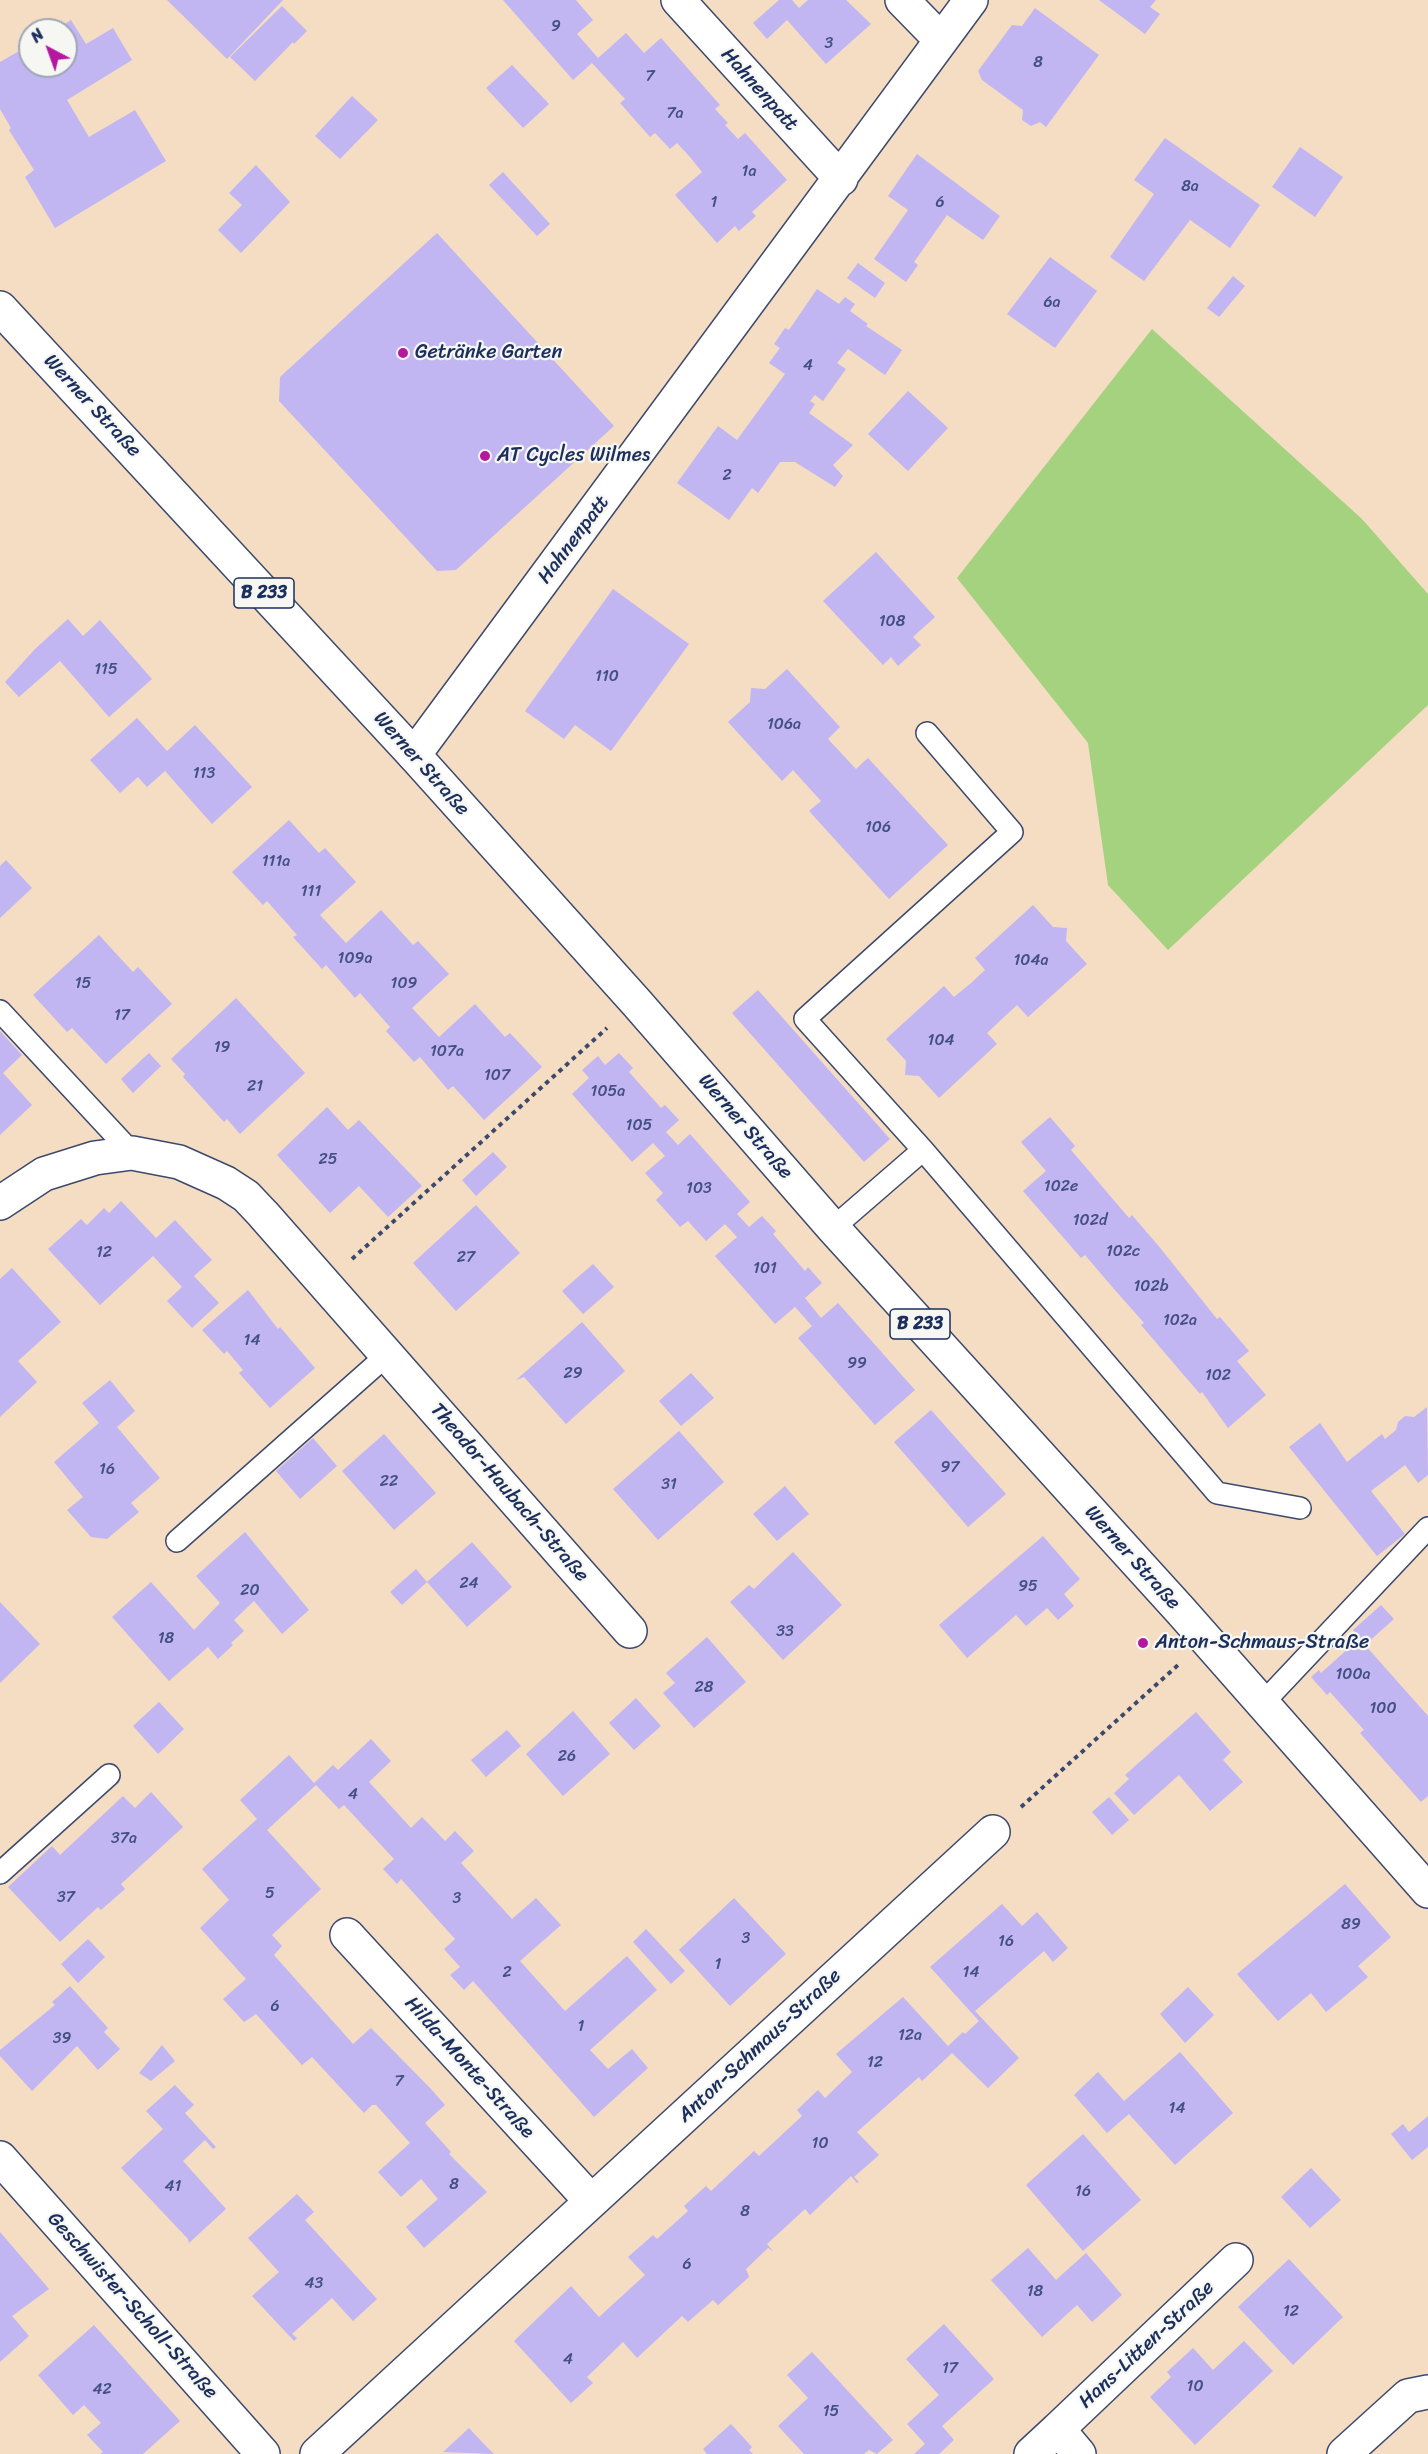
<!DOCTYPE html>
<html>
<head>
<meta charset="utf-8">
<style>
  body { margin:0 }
  #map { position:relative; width:1428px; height:2454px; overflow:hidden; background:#f4ddc3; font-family:Sriracha,sans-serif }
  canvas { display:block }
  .north { position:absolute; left:18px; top:18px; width:60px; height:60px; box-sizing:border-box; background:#f6f6f2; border:2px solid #9ea6b7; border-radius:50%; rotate:319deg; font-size:16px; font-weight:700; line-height:24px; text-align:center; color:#1b2f5e }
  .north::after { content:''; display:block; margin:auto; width:21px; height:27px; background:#b5179e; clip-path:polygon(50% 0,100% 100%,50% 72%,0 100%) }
</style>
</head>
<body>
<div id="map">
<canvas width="1428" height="2454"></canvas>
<div class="north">N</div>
</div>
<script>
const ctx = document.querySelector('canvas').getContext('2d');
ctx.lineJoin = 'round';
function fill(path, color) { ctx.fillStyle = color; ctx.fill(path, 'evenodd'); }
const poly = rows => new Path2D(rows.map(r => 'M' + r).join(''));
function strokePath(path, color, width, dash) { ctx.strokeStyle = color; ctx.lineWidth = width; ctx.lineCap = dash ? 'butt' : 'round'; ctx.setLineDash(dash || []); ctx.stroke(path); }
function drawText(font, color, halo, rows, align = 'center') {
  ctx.font = font + ' Sriracha,sans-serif'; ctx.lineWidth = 4.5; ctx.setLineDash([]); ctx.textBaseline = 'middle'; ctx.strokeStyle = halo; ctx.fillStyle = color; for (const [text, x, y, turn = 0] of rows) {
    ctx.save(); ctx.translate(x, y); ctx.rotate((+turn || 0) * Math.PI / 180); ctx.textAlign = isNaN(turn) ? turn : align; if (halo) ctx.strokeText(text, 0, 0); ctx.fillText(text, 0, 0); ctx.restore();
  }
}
fill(poly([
  [1152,329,1362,519,1428,594,1428,705,1168,950,1108,885,1088,743,957,578]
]), '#a5d27e');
fill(poly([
  [167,0,283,0,227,59],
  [503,0,576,0,593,20,577,34,598,58,626,33,644,53,661,38,720,105,715,109,728,123,725,125,738,139,745,133,787,180,752,212,756,216,739,231,735,226,717,243,675,195,702,172,690,157,677,143,670,149,655,133,650,137,620,103,625,99,592,63,573,80],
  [779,0,792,0,799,8,808,0,846,0,871,24,826,64,787,20,767,39,753,23],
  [1099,0,1156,0,1150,7,1160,14,1145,34],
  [282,6,307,31,294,44,293,42,255,81,230,57],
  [1035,8,1099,55,1046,127,1040,122,1031,126,1022,120,1023,110,982,80,978,71,1012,25,1022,26],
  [71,20,86,44,113,28,132,60,67,100,89,137,135,110,166,161,55,228,25,177,34,170,9,130,11,128,0,109,0,62,30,45,30,66,66,66,66,30,55,30],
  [512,65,549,104,523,128,486,88],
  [352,96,378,120,340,159,315,136],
  [1165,138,1260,205,1230,248,1190,220,1144,281,1110,257,1154,194,1134,180],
  [1300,147,1343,177,1315,217,1272,187],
  [917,154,1000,216,983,240,947,215,914,262,918,265,906,282,874,259,908,210,888,196],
  [256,165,290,202,241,253,218,230,242,205,229,193],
  [503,172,550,224,537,236,489,185],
  [437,233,614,426,456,570,437,571,279,401,280,377],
  [1050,257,1097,291,1055,348,1007,314],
  [858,263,885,283,875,298,847,278],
  [1233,276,1245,286,1219,317,1207,308],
  [817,289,839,304,845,297,855,304,850,311,868,324,866,326,902,350,885,375,848,349,837,363,846,369,823,401,815,395,810,401,815,404,809,413,853,445,833,465,843,476,835,487,795,462,780,462,758,493,752,488,729,520,677,483,718,426,737,440,785,374,769,363,780,348,774,344,785,328,789,330],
  [908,391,948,428,908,471,868,434],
  [876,552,935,617,913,637,921,645,898,666,891,657,883,665,823,601],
  [613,589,689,644,611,751,575,725,564,739,525,711],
  [68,619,83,636,100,620,152,679,109,717,60,661,19,697,5,682,35,649],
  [787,669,840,727,828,739,856,769,868,758,948,845,889,899,809,811,821,801,793,770,782,781,728,722,750,702,751,688,765,689],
  [137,718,167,751,195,725,252,787,212,824,165,771,147,787,138,777,120,793,90,760],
  [289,820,319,853,325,848,356,882,320,915,346,943,381,910,413,945,418,941,449,974,412,1008,439,1037,475,1004,505,1037,510,1033,542,1067,484,1120,453,1086,448,1090,420,1057,414,1062,386,1031,390,1027,360,993,355,998,326,965,322,969,293,937,297,935,267,901,263,905,232,872],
  [6,860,32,888,0,918,0,866],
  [1033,905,1053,927,1067,928,1066,941,1087,964,1028,1017,1017,1005,987,1033,997,1044,939,1098,919,1076,905,1075,906,1061,886,1039,944,986,954,997,970,984,985,970,975,958],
  [99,935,133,972,138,967,172,1004,106,1064,72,1028,67,1032,33,995],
  [758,990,890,1139,864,1162,732,1013],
  [236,998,305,1073,240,1134,227,1119,224,1122,183,1077,185,1074,171,1059],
  [0,1031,22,1055,3,1073,32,1105,0,1135],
  [149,1053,161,1066,133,1093,121,1079],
  [619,1053,633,1068,629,1072,661,1108,665,1105,679,1120,666,1132,678,1145,690,1134,750,1202,737,1214,749,1227,762,1216,776,1231,773,1234,805,1271,808,1267,822,1283,805,1298,821,1318,838,1303,915,1390,875,1425,798,1338,812,1326,795,1307,775,1324,715,1256,737,1237,725,1224,706,1241,688,1221,680,1227,656,1200,663,1193,645,1173,665,1156,653,1143,632,1162,572,1094,589,1078,582,1070,598,1056,605,1065],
  [327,1107,348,1130,359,1120,422,1186,388,1217,359,1186,330,1213,277,1155],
  [1050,1117,1075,1146,1071,1150,1129,1218,1132,1215,1161,1249,1217,1319,1220,1317,1249,1351,1237,1361,1266,1395,1228,1428,1202,1392,1200,1394,1141,1325,1144,1323,1114,1289,1085,1255,1081,1258,1023,1191,1046,1171,1021,1142],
  [493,1152,507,1167,476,1196,462,1180],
  [121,1201,156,1238,175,1220,212,1260,194,1276,219,1303,192,1328,167,1301,182,1287,153,1256,100,1305,48,1249,81,1219,87,1225,104,1208,109,1213],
  [476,1205,520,1253,456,1311,413,1263],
  [593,1264,614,1287,583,1314,562,1291],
  [12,1268,61,1322,18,1361,37,1382,0,1417,0,1279],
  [248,1290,278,1329,280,1327,315,1368,270,1408,239,1373,243,1370,227,1351,224,1354,202,1330],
  [582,1322,625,1371,566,1424,524,1377,516,1380],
  [691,1373,714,1398,681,1426,659,1401],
  [110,1380,135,1411,117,1427,160,1478,131,1503,139,1512,107,1539,91,1537,67,1510,83,1497,54,1462,99,1423,82,1403],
  [1427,1407,1428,1475,1418,1483,1405,1465,1371,1491,1405,1534,1377,1556,1289,1447,1320,1423,1347,1462,1382,1434,1385,1439,1396,1430,1398,1422,1405,1416,1414,1417],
  [931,1410,1006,1494,968,1527,894,1442],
  [679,1431,724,1482,658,1540,613,1489],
  [384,1434,436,1493,394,1530,342,1471],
  [313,1438,337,1466,300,1499,276,1471],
  [785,1486,809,1514,777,1541,753,1514],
  [245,1532,309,1610,282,1634,254,1601,234,1620,244,1631,231,1643,233,1645,218,1659,208,1647,169,1681,112,1617,151,1582,194,1630,220,1603,196,1576],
  [1043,1536,1080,1579,1064,1594,1074,1606,1058,1620,1047,1608,1026,1626,1016,1615,967,1658,939,1625],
  [472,1542,512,1587,467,1627,427,1582,402,1605,390,1592,416,1569,427,1582],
  [793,1552,842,1605,783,1660,730,1602,749,1585,754,1589],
  [0,1602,40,1644,0,1683],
  [1381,1605,1394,1619,1365,1645,1428,1716,1428,1796,1421,1802,1360,1733,1364,1730,1330,1692,1327,1695,1311,1677,1319,1670,1321,1673,1360,1638,1353,1630],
  [707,1637,746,1682,694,1728,663,1693,675,1683,666,1673],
  [636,1698,661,1726,634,1750,609,1723],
  [159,1702,184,1729,158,1754,133,1726],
  [573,1711,610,1754,563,1796,526,1754],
  [1196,1712,1231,1752,1223,1760,1243,1782,1210,1811,1179,1775,1134,1815,1114,1793,1129,1779,1125,1775],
  [507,1730,521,1746,486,1777,471,1760],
  [371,1739,391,1761,369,1782,411,1828,422,1817,445,1841,455,1831,474,1851,461,1863,512,1919,536,1898,561,1925,520,1961,565,2011,627,1956,657,1990,590,2050,608,2069,632,2049,648,2068,594,2117,473,1981,464,1990,450,1975,460,1967,444,1949,455,1939,401,1879,397,1884,383,1869,394,1859,344,1805,339,1809,316,1785,267,1830,321,1889,272,1935,282,1946,274,1955,353,2044,371,2028,431,2089,445,2105,425,2123,451,2152,449,2154,487,2192,424,2248,406,2227,438,2199,421,2179,401,2197,378,2172,410,2143,376,2105,372,2105,364,2113,312,2057,302,2065,256,2014,244,2022,223,1999,246,1979,200,1928,229,1900,202,1869,257,1819,240,1800,289,1755,314,1783,333,1765,338,1770],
  [151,1792,183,1827,121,1884,125,1889,101,1910,98,1907,60,1942,8,1887,52,1846,60,1855,123,1796,135,1808],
  [1109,1797,1129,1820,1112,1835,1092,1812],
  [1345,1884,1391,1937,1358,1966,1368,1977,1326,2012,1311,1993,1278,2021,1237,1974],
  [734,1898,786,1954,730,2006,679,1950],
  [1002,1904,1022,1926,1037,1912,1068,1948,1053,1962,1044,1951,975,2011,1019,2058,988,2088,952,2053,922,2081,919,2077,857,2132,879,2155,854,2177,859,2182,857,2183,851,2176,810,2215,805,2209,767,2244,773,2251,768,2248,746,2269,749,2277,718,2305,713,2300,688,2322,682,2316,637,2358,623,2342,587,2377,593,2383,571,2403,514,2341,571,2286,599,2317,645,2275,628,2257,653,2235,657,2239,688,2211,684,2206,706,2186,711,2191,754,2151,759,2156,802,2116,797,2110,818,2090,825,2098,852,2072,836,2054,903,1997,948,2046,963,2032,965,2034,979,2021,930,1967],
  [646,1929,685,1971,671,1984,633,1942],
  [88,1939,105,1957,78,1983,61,1964],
  [70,1986,108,2028,104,2032,120,2049,98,2070,77,2046,32,2091,0,2056,0,2050,55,2005,52,2002],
  [1188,1987,1214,2015,1185,2043,1160,2014],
  [162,2045,175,2061,151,2081,139,2073],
  [1180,2052,1233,2113,1175,2165,1129,2114,1107,2133,1074,2095,1098,2072,1124,2101],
  [175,2085,194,2105,185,2113,216,2147,213,2149,205,2140,183,2161,226,2209,189,2243,188,2239,121,2168,163,2129,146,2111],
  [1428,2116,1428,2147,1412,2160,1391,2134,1403,2124,1409,2132],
  [1083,2134,1141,2200,1083,2251,1026,2185],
  [1311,2168,1341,2200,1310,2228,1281,2197],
  [297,2194,314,2212,305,2220,377,2299,353,2321,332,2298,292,2334,297,2338,294,2341,252,2296,279,2272,248,2238],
  [0,2232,49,2289,12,2316,29,2336,0,2362],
  [1028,2248,1056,2280,1086,2253,1122,2295,1092,2322,1077,2305,1042,2337,991,2280],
  [1289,2259,1343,2317,1293,2365,1238,2307],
  [944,2324,994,2379,942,2426,954,2440,939,2454,914,2454,925,2444,907,2424,939,2395,906,2359],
  [94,2325,180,2421,143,2454,100,2454,103,2452,87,2435,101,2423,84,2405,73,2415,38,2375],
  [1244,2341,1273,2371,1195,2445,1150,2397,1171,2377,1167,2372,1193,2348,1213,2370],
  [812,2352,893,2440,877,2454,869,2450,864,2454,804,2454,778,2426,808,2398,787,2375],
  [731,2424,752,2447,749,2450,753,2454,707,2454,703,2449],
  [469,2428,482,2442,494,2454,443,2452]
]), '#c1b5f2');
const service = poly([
  [0,1011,132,1153],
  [923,1150,805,1019,1012,832,927,733],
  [833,1228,923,1150,1217,1493,1300,1508],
  [177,1541,387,1355],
  [1262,1704,1428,1528],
  [0,1873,109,1775]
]);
const minor = poly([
  [678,0,841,179],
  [902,0,941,40],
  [414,755,971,0],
  [0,1203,44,1174,95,1158,132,1153,179,1162,226,1183,246,1196,263,1214,630,1631],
  [347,1935,591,2201],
  [0,2158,263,2454],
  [1058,2429,1236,2260],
  [317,2454,993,1832],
  [1031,2454,1058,2429,1079,2454],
  [1344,2454,1408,2396,1428,2392]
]);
const primary = poly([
  [0,308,414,755,636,1002,833,1228,1181,1611,1428,1891]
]);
strokePath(service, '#3c496d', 24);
strokePath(minor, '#3c496d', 36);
strokePath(primary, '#3c496d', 36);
strokePath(poly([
  [352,1259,607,1028],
  [1021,1807,1178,1665]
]), '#3c496d', 4, [4.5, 4.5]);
strokePath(service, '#fff', 21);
strokePath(minor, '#fff', 33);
strokePath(primary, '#fff', 33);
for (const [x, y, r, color] of [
  [403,353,6,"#b5179e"],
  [485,456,6,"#b5179e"],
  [1143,1643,6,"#b5179e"]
]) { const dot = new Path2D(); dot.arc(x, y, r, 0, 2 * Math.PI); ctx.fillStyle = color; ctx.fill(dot); strokePath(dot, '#f6f6f2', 2); }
drawText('16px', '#445083', null, [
  ["9",556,27],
  ["3",829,44],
  ["8",1038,63],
  ["7",650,77],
  ["7a",675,114],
  ["1a",749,172],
  ["8a",1190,187],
  ["1",714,203],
  ["6",940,203],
  ["6a",1052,303],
  ["4",808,366],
  ["2",727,476],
  ["108",892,622],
  ["115",106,670],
  ["110",607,677],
  ["106a",784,725],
  ["113",204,774],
  ["106",878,828],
  ["111a",276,862],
  ["111",311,892],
  ["109a",355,959],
  ["104a",1031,961],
  ["15",83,984],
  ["109",404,984],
  ["17",122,1016],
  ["104",941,1041],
  ["19",222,1048],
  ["107a",447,1052],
  ["107",497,1076],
  ["21",255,1087],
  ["105a",608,1092],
  ["105",639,1126],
  ["25",328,1160],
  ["102e",1061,1187],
  ["103",699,1189],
  ["102d",1090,1221],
  ["102c",1123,1252],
  ["12",104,1253],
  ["27",466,1258],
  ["101",765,1269],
  ["102b",1151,1287],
  ["102a",1180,1321],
  ["14",252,1341],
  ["99",857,1364],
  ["29",573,1374],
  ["102",1218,1376],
  ["97",950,1468],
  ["16",107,1470],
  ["22",389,1482],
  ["31",669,1485],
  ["24",469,1584],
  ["95",1028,1587],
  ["20",250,1591],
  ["33",785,1632],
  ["18",166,1639],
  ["100a",1353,1675],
  ["28",704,1688],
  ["100",1383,1709],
  ["26",567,1757],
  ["4",353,1795],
  ["37a",124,1839],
  ["5",270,1894],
  ["37",66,1898],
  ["3",457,1899],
  ["89",1351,1925],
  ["3",746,1939],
  ["16",1006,1942],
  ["1",718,1965],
  ["2",507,1973],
  ["14",971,1973],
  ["6",275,2007],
  ["1",581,2027],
  ["12a",910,2036],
  ["39",62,2039],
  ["12",875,2063],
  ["7",399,2082],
  ["14",1177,2109],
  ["10",820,2144],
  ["8",454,2185],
  ["41",173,2187],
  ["16",1083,2192],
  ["8",745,2212],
  ["6",687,2265],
  ["43",314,2284],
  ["18",1035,2292],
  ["12",1291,2312],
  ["4",568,2360],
  ["17",950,2369],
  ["10",1195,2387],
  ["42",102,2390],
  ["15",831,2412]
]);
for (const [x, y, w] of [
  [264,593,60],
  [920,1324,60]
]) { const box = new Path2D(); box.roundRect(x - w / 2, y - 15, w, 30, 4.5); ctx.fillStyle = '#f6f6f2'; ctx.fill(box); strokePath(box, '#1b2f5e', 1.5); }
drawText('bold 18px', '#1b2f5e', null, [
  ["B 233",264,593],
  ["B 233",920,1324]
]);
drawText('20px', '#1b2f5e', '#f6f6f2', [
  ["Hahnenpatt",759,90,48],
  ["Werner Straße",92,406,47],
  ["Hahnenpatt",574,540,-53],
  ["Werner Straße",421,764,48],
  ["Werner Straße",745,1127,49],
  ["Theodor-Haubach-Straße",509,1493,49],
  ["Werner Straße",1132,1558,48],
  ["Anton-Schmaus-Straße",760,2046,-43],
  ["Hilda-Monte-Straße",469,2068,48],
  ["Geschwister-Scholl-Straße",132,2306,48],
  ["Hans-Litten-Straße",1147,2345,-43]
]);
drawText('20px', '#1b2f5e', '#f6f6f2', [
  ["Getränke Garten",415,353],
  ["AT Cycles Wilmes",497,456],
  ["Anton-Schmaus-Straße",1155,1643]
], 'left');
</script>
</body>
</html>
